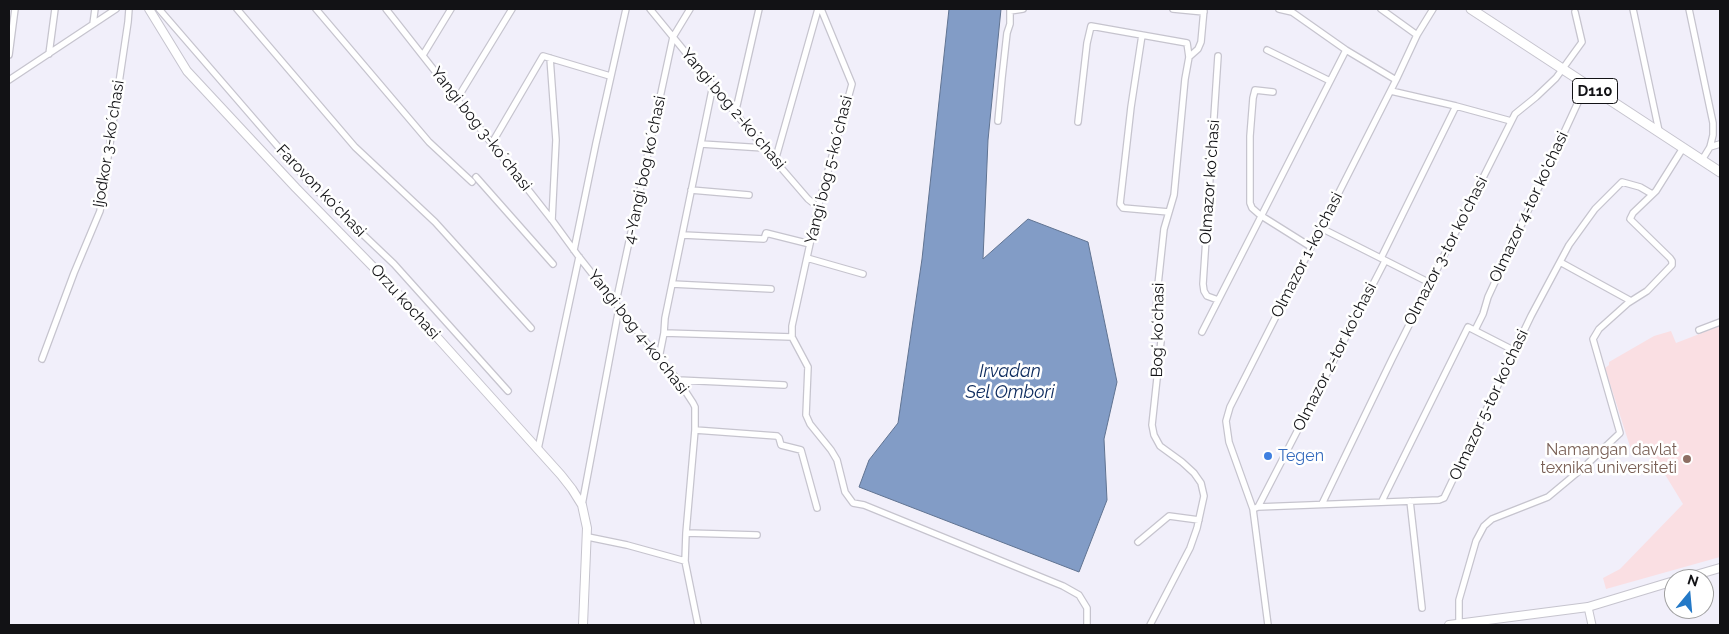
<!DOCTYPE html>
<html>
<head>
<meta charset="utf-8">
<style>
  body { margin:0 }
  #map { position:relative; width:1729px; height:634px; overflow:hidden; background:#f1effa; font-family:Raleway,sans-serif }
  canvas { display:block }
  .frame { position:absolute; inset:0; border:10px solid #121215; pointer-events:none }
  .north { position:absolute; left:1664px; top:569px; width:50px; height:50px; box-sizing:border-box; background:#fff; border:1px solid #a0a0a1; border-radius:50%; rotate:17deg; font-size:14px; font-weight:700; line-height:20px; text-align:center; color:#121215 }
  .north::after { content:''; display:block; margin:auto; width:18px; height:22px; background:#2479c7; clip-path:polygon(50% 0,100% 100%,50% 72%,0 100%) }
</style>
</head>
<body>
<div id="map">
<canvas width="1729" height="634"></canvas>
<div class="frame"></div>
<div class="north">N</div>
</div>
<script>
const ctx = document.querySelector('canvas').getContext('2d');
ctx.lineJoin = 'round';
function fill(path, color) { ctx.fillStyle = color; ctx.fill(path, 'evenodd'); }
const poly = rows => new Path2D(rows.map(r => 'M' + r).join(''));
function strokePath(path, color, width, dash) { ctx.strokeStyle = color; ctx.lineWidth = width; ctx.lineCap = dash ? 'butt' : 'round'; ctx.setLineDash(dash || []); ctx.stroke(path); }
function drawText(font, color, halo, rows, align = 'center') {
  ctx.font = font + ' Raleway,sans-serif'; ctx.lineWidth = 5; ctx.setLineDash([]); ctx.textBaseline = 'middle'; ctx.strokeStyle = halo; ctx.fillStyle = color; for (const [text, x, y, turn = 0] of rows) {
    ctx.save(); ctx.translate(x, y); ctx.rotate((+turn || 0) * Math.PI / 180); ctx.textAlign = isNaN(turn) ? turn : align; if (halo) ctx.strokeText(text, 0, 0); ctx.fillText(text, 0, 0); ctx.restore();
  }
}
fill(poly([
  [1720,326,1720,557,1606,589,1603,578,1620,569,1683,504,1658,463,1647,454,1633,456,1605,368,1609,365,1609,362,1654,336,1671,331,1676,343]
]), '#fadfe3');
const water = poly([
  [949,9,1001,9,988,140,983,259,1028,219,1088,242,1117,382,1104,439,1107,500,1079,572,859,487,869,460,898,423,922,259,949,9]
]);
fill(water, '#829cc6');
strokePath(water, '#607391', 1);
const minor = poly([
  [159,9,312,186,394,264,508,391],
  [237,9,355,147,435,222,531,328],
  [316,9,429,142,472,182],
  [386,9,552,220,579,257,661,361,678,380,693,403,695,407,695,430,686,533,685,561,698,625],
  [650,9,764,148,808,199,818,207],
  [821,9,852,84,818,207,792,326,792,337,808,367,806,415,810,424,831,450,837,460,845,492,853,503,864,505,1063,586,1079,595,1087,608,1087,625],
  [1173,9,1204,12],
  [1279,9,1292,12,1346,50,1396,80],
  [1381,9,1417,35],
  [1633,9,1659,131],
  [1689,9,1713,123,1713,135,1710,147,1702,160],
  [1010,11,1023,9],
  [93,24,95,9],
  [1142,35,1131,107,1120,204,1123,208,1169,212],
  [1267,50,1330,81],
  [49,54,55,9],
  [9,55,15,9],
  [423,55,451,9],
  [1189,57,1198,49,1201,42,1204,9],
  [550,58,556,140,552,220],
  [9,80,116,9],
  [1391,91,1456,106,1511,121],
  [1273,92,1255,90,1253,98,1250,136,1250,203,1252,208,1260,215,1311,247],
  [457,99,512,9],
  [735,114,759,9],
  [998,121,1002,78,1007,33,1010,24,1010,9],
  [1078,122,1087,43,1091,26,1187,43,1189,57,1185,79,1174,195,1164,229,1157,294,1156,317,1161,341,1152,425,1154,435,1160,446,1182,462,1194,473,1201,483,1204,496,1197,528,1190,548,1150,625],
  [492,143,543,56,610,76],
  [701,144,764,148],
  [1710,147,1720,144],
  [775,161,818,9],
  [476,177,553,264],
  [691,190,749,195],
  [1321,228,1430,283],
  [683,235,764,239,766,233,810,244],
  [574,250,596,143,626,9],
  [807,258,863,274],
  [1381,258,1456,106],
  [1560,262,1631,301],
  [672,284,771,289],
  [1218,300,1207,296,1204,291,1203,284,1218,56],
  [616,302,673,37,690,9],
  [1475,330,1483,314,1488,297,1586,85],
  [1699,330,1720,322],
  [1202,332,1346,50],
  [664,333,792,337],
  [659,358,664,333,665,318,713,85],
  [42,359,74,273,100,211,128,22,129,9],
  [678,380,784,385],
  [695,430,777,436,779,438,781,445,801,450,817,508],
  [538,449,579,257],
  [1382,501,1468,327,1515,351],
  [1410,501,1422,608],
  [1322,504,1392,359,1515,114,1536,97,1556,78,1582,42,1575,12],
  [582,505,619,308],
  [1258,507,1385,261],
  [1253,509,1258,507,1439,500,1444,498,1531,316,1569,245,1595,209,1622,182,1640,187,1652,194],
  [686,533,757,535],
  [588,537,627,545,685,561],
  [1138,542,1169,516,1199,520],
  [1268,625,1253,509,1229,442,1226,421,1230,407,1396,80,1417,35,1433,9],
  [1459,625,1459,600,1476,541,1484,526,1492,519,1548,497,1584,467,1620,433,1593,339,1599,329,1628,303,1647,291,1672,265,1672,261,1670,258,1630,219,1633,213,1656,191,1683,148]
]);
const tertiary = poly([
  [1588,607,1592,625]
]);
const secondary = poly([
  [149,9,187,71,296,188,382,276,561,475,572,489,582,505,587,528,583,625],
  [1682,579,1720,568],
  [1449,625,1588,607,1674,581]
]);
const primary = poly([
  [1471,9,1720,172]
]);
strokePath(minor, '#c6c4ce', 8);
strokePath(tertiary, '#c6c4ce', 9);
strokePath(secondary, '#c6c4ce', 10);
strokePath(primary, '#c6c4ce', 11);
strokePath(minor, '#fff', 5.5);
strokePath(tertiary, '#fff', 7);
strokePath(secondary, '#fff', 8);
strokePath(primary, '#fff', 9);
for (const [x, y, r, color] of [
  [1268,456,5,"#3f7fe0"],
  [1687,459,5,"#8d6e63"]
]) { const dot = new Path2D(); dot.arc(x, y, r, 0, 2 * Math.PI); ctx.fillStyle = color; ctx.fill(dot); strokePath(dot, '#fff', 2); }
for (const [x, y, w] of [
  [1595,91,45]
]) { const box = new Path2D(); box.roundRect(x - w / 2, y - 12.5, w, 25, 4); ctx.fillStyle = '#fff'; ctx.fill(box); strokePath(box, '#121215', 1); }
drawText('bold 15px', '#121215', null, [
  ["D110",1595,91]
]);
drawText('16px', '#121215', '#fff', [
  ["Yangi bog 2-koʼchasi",733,109,50],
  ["Yangi bog 3-koʼchasi",481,129,52],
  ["Ijodkor 3-koʼchasi",109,144,-81],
  ["4-Yangi bog koʼchasi",645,170,-78],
  ["Yangi bog 5-koʼchasi",829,170,-76],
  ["Olmazor koʻchasi",1210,182,-86],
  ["Farovon koʻchasi",321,191,46],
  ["Olmazor 4-tor ko'chasi",1529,207,-65],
  ["Olmazor 3-tor ko'chasi",1446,251,-63],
  ["Olmazor 1-ko'chasi",1307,255,-63],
  ["Orzu kochasi",405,302,48],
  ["Bogʻ koʻchasi",1158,330,-89],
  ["Yangi bog 4-koʼchasi",638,332,52],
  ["Olmazor 2-tor ko'chasi",1335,357,-63],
  ["Olmazor 5-tor ko'chasi",1489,405,-65]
]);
drawText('16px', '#785e54', '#fff', [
  ["Namangan davlat",1677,450],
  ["texnika universiteti",1677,468]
], 'right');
drawText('16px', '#366cbe', '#fff', [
  ["Tegen",1278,456]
], 'left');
drawText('italic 18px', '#0c2a5d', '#fff', [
  ["Irvadan",1010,372],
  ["Sel Ombori",1010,393]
]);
</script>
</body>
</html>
